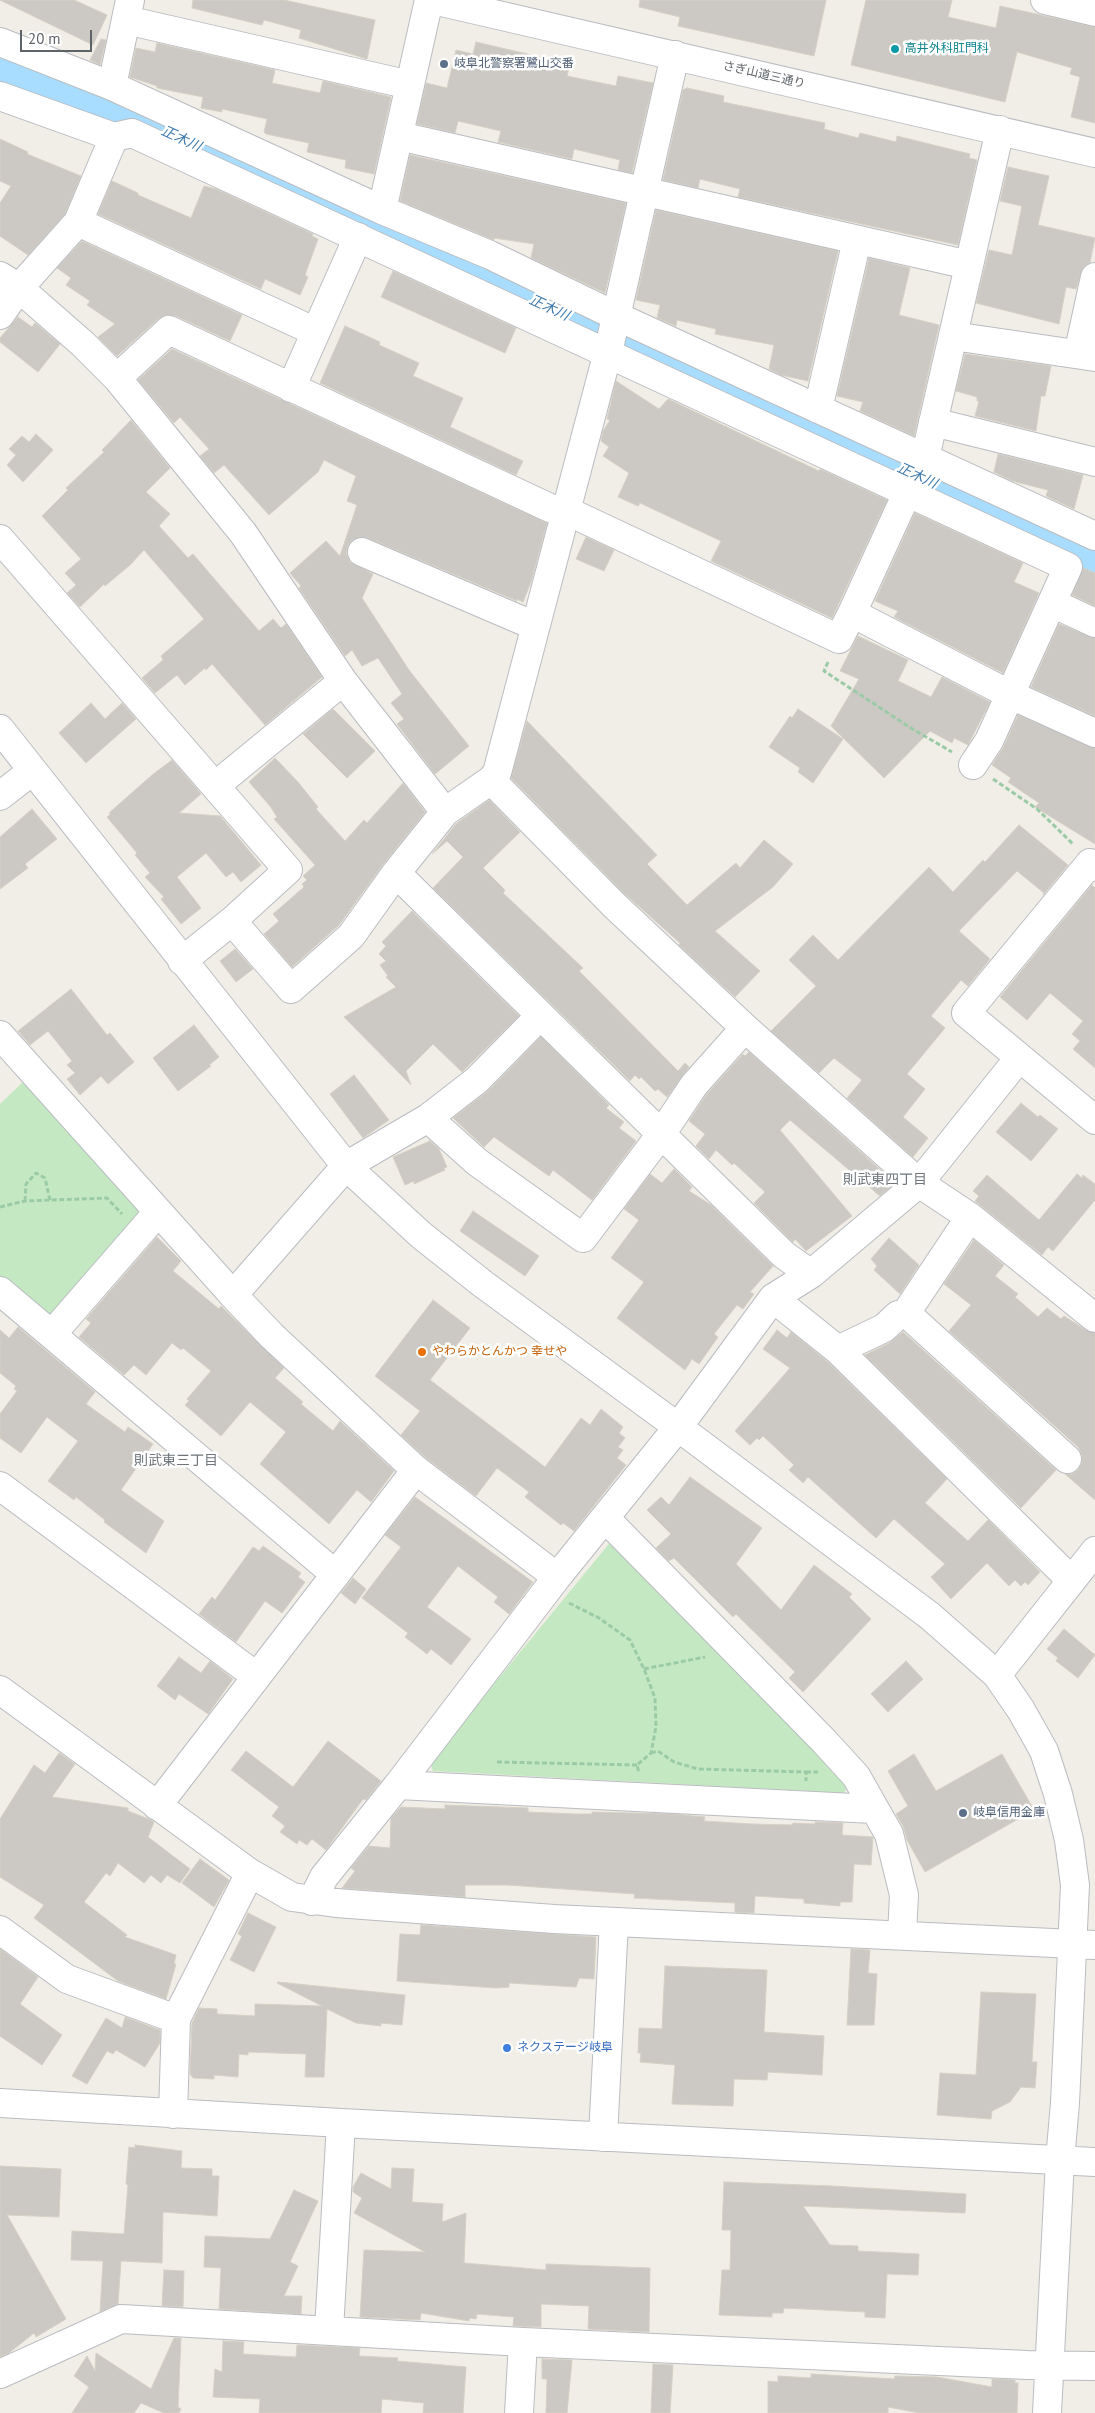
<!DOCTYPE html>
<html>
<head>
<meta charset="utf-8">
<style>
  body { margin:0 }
  #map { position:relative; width:1095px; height:2413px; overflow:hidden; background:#f1eee7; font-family:"PT Sans",sans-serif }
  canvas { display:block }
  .scale { position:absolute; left:20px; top:30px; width:72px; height:22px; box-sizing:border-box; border:2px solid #5e6368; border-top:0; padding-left:6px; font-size:15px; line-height:18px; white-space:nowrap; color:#5e6368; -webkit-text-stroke:4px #fff; paint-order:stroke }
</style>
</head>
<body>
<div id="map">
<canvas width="1095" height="2413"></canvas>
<div class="scale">20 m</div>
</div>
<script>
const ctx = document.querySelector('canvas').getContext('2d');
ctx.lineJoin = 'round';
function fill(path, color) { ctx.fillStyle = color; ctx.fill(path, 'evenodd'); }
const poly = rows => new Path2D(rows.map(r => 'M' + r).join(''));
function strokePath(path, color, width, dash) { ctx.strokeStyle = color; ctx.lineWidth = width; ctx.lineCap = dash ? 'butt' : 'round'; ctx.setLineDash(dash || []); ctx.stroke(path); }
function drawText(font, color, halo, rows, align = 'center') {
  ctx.font = font + ' "PT Sans","Noto Sans JP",sans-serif'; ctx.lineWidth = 5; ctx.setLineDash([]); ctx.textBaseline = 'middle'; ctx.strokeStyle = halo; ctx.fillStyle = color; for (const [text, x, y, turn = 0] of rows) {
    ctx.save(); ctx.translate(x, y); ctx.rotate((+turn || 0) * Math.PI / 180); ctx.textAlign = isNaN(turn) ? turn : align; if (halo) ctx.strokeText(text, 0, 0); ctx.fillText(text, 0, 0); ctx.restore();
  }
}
fill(poly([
  [24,1081,139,1208,139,1220,55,1313,43,1315,0,1277,0,1104],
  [612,1540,848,1786,844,1793,433,1771,430,1762]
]), '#c4e9c2');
strokePath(poly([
  [0,64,116,109,1095,557]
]), '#a9ddff', 44);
const building = poly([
  [0,0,74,0,107,15,93,45,0,0],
  [193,0,284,0,375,20,367,59,299,38,301,30,264,20,262,25,192,8,193,0],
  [640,0,826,0,814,56,678,26,680,17,639,7,640,0],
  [866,0,952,0,948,17,996,28,1000,6,1095,27,1095,123,1071,117,1080,77,1070,74,1072,68,1017,52,1005,102,851,65,866,0],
  [101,39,106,40,100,65,90,60,101,39],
  [476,42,570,64,567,76,616,86,618,76,653,83,632,173,618,170,620,160,574,149,572,159,498,142,501,131,458,121,455,133,417,124,426,83,447,88,456,50,473,54,476,42],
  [157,43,275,70,272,83,320,93,323,81,391,97,374,174,345,168,346,160,307,152,309,143,266,134,264,132,267,119,222,109,222,112,201,108,203,97,157,88,157,86,130,77,136,48,155,52,157,43],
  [687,88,724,96,723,102,825,123,824,129,858,138,860,133,896,142,897,136,970,154,969,158,977,160,958,245,738,197,740,189,700,179,698,188,663,180,683,90,687,88],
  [0,139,28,152,27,154,81,176,65,214,28,255,0,236,0,203,11,186,0,181,0,139],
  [410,155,626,203,605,293,531,258,534,244,494,238,494,240,400,201,410,155],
  [1008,167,1049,176,1038,225,1095,238,1090,262,1083,267,1076,289,1066,287,1059,324,976,303,989,250,1012,255,1022,206,1000,201,1008,167],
  [112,181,138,193,138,195,191,218,204,186,216,189,313,234,312,236,318,239,305,275,308,277,300,295,265,279,261,289,98,214,112,181],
  [656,210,838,251,808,381,781,375,769,369,774,345,715,334,716,329,677,320,676,326,657,318,660,305,636,300,656,210],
  [82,241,242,315,230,341,176,316,167,315,158,319,117,356,98,337,115,324,87,305,90,301,66,285,71,278,57,268,82,241],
  [869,258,910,268,899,315,939,325,914,436,860,411,863,402,837,396,869,258],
  [393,271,516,328,505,353,381,297,393,271],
  [18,317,32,327,35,323,60,344,38,372,0,342,0,338,18,317],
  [345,326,380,342,379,345,419,363,413,376,463,398,450,427,523,461,516,475,320,383,345,326],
  [172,349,547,523,531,582,523,602,517,599,517,601,368,538,360,537,352,540,348,545,346,553,350,562,373,574,362,598,409,670,469,746,435,774,397,724,404,719,391,703,402,694,378,658,362,666,352,650,345,656,299,588,301,586,290,573,326,541,340,556,357,505,347,501,356,476,324,460,318,472,269,515,224,465,214,473,200,456,209,449,180,417,174,423,138,380,172,349],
  [965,354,1051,366,1045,396,1041,396,1036,431,975,416,979,401,977,401,977,397,956,391,965,354],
  [616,381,659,409,668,399,819,471,820,469,887,500,832,618,711,561,721,541,640,503,638,506,618,497,629,473,603,456,609,447,601,441,603,431,610,420,607,419,616,381],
  [131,420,170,468,146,492,170,514,159,526,188,558,193,554,259,631,273,619,281,628,286,624,322,677,265,725,212,664,206,670,205,668,185,685,177,675,155,693,142,678,163,660,161,656,204,619,144,550,130,565,105,586,104,584,80,607,67,593,76,585,65,573,81,559,42,516,68,490,66,488,104,452,102,450,131,420],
  [36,434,53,450,23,482,7,465,16,455,9,449,22,436,29,442,36,434],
  [998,454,1083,475,1074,509,1046,496,1048,490,1012,481,994,472,998,454],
  [915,513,1023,563,1014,582,1039,593,1003,673,894,617,898,611,875,601,915,513],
  [586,537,614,550,604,571,576,559,586,537],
  [1083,568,1095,573,1095,606,1072,595,1083,568],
  [1059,624,1095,638,1095,716,1031,687,1059,624],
  [858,636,908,660,898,681,931,697,942,677,990,702,968,745,954,738,952,743,930,731,884,778,831,726,859,679,840,671,858,636],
  [91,703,105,719,122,703,136,719,86,763,59,733,91,703],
  [333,709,375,751,347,778,303,734,333,709],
  [798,709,843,739,813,783,798,772,800,768,769,747,790,716,792,718,798,709],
  [1018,715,1095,748,1095,844,1035,807,1039,803,1008,782,1011,778,992,765,1003,748,1018,715],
  [527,721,657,855,647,864,687,905,736,863,740,868,764,840,793,864,773,887,715,931,760,971,735,997,679,945,680,943,625,894,511,778,527,721],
  [275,758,298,782,318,807,316,809,345,841,364,820,367,823,403,783,425,812,384,863,339,925,292,967,264,934,279,921,273,914,304,887,302,884,307,880,303,876,315,865,274,819,277,817,270,806,249,782,275,758],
  [172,760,201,794,179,813,220,816,261,865,241,882,233,872,226,877,206,853,177,877,201,908,181,924,161,899,164,897,145,877,150,873,135,855,137,853,107,817,111,814,109,813,152,775,172,760],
  [489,800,520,832,483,868,505,890,503,893,583,968,579,971,678,1071,685,1063,689,1067,667,1097,658,1089,655,1091,641,1077,639,1079,635,1075,630,1081,433,888,463,857,447,841,432,854,456,824,489,800],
  [32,809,57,839,25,864,28,868,0,889,0,837,32,809],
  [1019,825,1068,865,1043,895,1044,893,1017,871,959,931,990,959,968,986,961,980,931,1016,945,1028,907,1074,925,1089,903,1117,928,1138,913,1157,847,1098,862,1080,834,1058,819,1073,771,1031,816,986,789,960,813,935,838,960,929,867,953,892,983,860,985,862,1019,825],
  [1092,885,1095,888,1095,1068,1073,1049,1080,1041,1072,1034,1083,1021,1050,993,1027,1020,1000,997,1092,885],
  [412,911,519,1016,462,1072,433,1044,406,1071,411,1085,344,1017,396,987,386,977,388,976,380,965,386,961,379,954,386,946,382,942,412,911],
  [235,949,253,969,236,982,220,961,235,949],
  [71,989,107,1035,110,1033,134,1062,108,1084,101,1076,80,1095,67,1079,75,1073,67,1065,72,1061,48,1031,30,1045,18,1031,71,989],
  [194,1025,219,1057,209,1065,211,1066,178,1091,153,1058,194,1025],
  [541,1037,609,1105,606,1108,624,1122,619,1128,636,1141,592,1200,553,1170,549,1176,494,1137,484,1147,453,1118,488,1091,541,1037],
  [749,1052,895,1183,880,1196,790,1120,780,1130,852,1216,806,1251,795,1239,793,1242,754,1203,765,1192,734,1163,732,1165,716,1150,709,1159,696,1146,705,1134,689,1121,706,1095,743,1054,745,1056,749,1052],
  [354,1075,389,1120,363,1138,330,1094,354,1075],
  [1021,1103,1038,1117,1040,1115,1058,1129,1031,1161,996,1132,1021,1103],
  [430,1141,439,1149,447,1167,444,1168,445,1170,414,1184,414,1181,405,1185,393,1157,430,1141],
  [674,1169,692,1187,689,1191,711,1205,773,1266,750,1292,754,1294,743,1309,737,1305,714,1334,718,1337,699,1364,692,1359,685,1370,617,1318,644,1282,611,1258,639,1220,624,1209,650,1174,662,1183,674,1169],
  [1077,1174,1082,1178,1083,1175,1095,1184,1095,1200,1053,1251,1048,1247,1042,1255,975,1201,979,1196,973,1191,987,1175,1039,1220,1077,1174],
  [473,1211,539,1256,525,1276,460,1231,473,1211],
  [157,1237,181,1261,173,1271,219,1309,221,1306,284,1368,275,1378,303,1402,301,1404,333,1431,340,1421,394,1471,371,1502,357,1490,329,1524,260,1464,286,1432,250,1402,221,1436,185,1405,189,1401,187,1399,211,1371,183,1348,181,1350,172,1343,146,1375,134,1365,124,1375,79,1337,91,1323,86,1319,157,1237],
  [889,1238,919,1265,900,1294,874,1270,877,1266,871,1259,889,1238],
  [974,1240,1004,1265,995,1276,1018,1294,1015,1297,1038,1317,1047,1308,1061,1319,1064,1316,1086,1330,1095,1333,1095,1500,1065,1474,1072,1474,1078,1470,1082,1463,1082,1455,1078,1447,949,1331,971,1305,944,1284,974,1240],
  [433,1300,470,1328,430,1380,545,1467,581,1418,590,1425,601,1409,623,1427,619,1433,625,1438,618,1447,623,1450,617,1458,626,1465,574,1531,563,1523,561,1525,525,1497,529,1492,497,1468,476,1496,426,1458,401,1435,420,1411,375,1376,433,1300],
  [18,1327,95,1392,86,1404,125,1432,128,1427,153,1444,121,1490,164,1521,146,1553,104,1522,105,1520,76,1497,74,1500,48,1481,78,1441,47,1417,21,1453,0,1438,0,1414,17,1391,14,1389,16,1386,0,1373,0,1330,9,1338,18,1327],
  [777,1330,787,1338,791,1332,828,1362,947,1479,925,1503,968,1541,988,1520,1040,1572,1028,1585,1025,1582,1021,1586,1015,1580,1009,1586,987,1563,951,1599,931,1577,945,1564,894,1519,876,1538,808,1477,803,1483,789,1470,794,1465,763,1436,759,1440,757,1438,750,1445,735,1431,790,1368,763,1349,777,1330],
  [903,1332,1056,1470,1021,1508,865,1355,891,1342,903,1332],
  [690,1477,762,1528,736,1564,781,1610,814,1565,852,1594,849,1597,871,1619,803,1692,789,1678,795,1672,736,1614,733,1617,674,1558,669,1561,656,1548,671,1534,647,1510,661,1497,669,1505,690,1477],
  [415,1497,533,1582,509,1614,494,1602,498,1597,458,1566,427,1607,471,1639,451,1665,431,1649,427,1654,405,1637,408,1633,362,1598,401,1547,385,1535,415,1497],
  [263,1546,301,1573,298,1577,305,1582,282,1613,265,1601,236,1642,199,1614,212,1597,215,1600,253,1547,259,1551,263,1546],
  [353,1578,366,1589,355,1604,341,1593,353,1578],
  [1064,1629,1095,1655,1078,1678,1056,1661,1058,1658,1047,1649,1064,1629],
  [179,1657,201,1673,210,1661,233,1679,208,1714,179,1694,175,1700,157,1686,179,1657],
  [906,1661,923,1679,888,1712,871,1694,906,1661],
  [328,1741,381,1781,366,1800,363,1799,326,1850,312,1839,307,1845,299,1840,297,1844,280,1832,285,1826,272,1816,279,1807,231,1770,246,1751,293,1787,328,1741],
  [59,1753,75,1764,52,1797,128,1808,128,1811,151,1820,154,1822,148,1837,190,1869,180,1883,167,1875,161,1883,151,1875,144,1883,118,1863,110,1876,106,1873,84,1902,127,1935,125,1937,176,1955,174,1964,176,1964,166,1999,118,1981,34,1918,44,1905,0,1877,0,1819,34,1765,45,1773,59,1753],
  [914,1754,936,1791,1002,1754,1034,1810,925,1872,907,1840,903,1826,896,1814,908,1806,888,1771,914,1754],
  [445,1805,528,1808,528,1812,576,1814,592,1814,592,1812,672,1814,705,1817,704,1821,752,1824,792,1825,793,1823,815,1824,815,1822,843,1823,842,1835,873,1837,871,1865,854,1864,852,1902,840,1902,840,1906,804,1903,804,1899,755,1896,754,1913,735,1912,735,1903,634,1898,635,1894,508,1885,465,1885,465,1897,342,1888,355,1871,351,1868,369,1846,390,1848,391,1818,401,1807,445,1809,445,1805],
  [200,1859,229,1880,214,1907,182,1883,200,1859],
  [248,1913,276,1927,254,1972,230,1960,242,1936,238,1934,248,1913],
  [421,1925,596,1937,594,1979,579,1978,576,1987,509,1983,509,1987,496,1988,397,1981,400,1934,420,1935,421,1925],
  [0,1949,38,1977,20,2004,62,2035,42,2065,0,2036,0,1949],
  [851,1949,870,1950,868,1973,877,1974,874,2025,847,2025,851,1949],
  [665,1966,767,1970,764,2032,824,2036,822,2075,768,2072,767,2080,734,2079,733,2106,672,2104,675,2065,640,2062,641,2053,638,2053,639,2028,662,2029,665,1966],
  [278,1982,405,1995,402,2025,381,2023,381,2026,356,2023,327,2009,324,2077,305,2077,306,2054,248,2052,248,2055,239,2054,238,2077,214,2075,214,2079,193,2078,190,2074,192,2023,199,2008,217,2009,217,2014,255,2016,255,2004,322,2006,277,1983,278,1982],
  [981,1992,1036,1994,1032,2062,1037,2062,1035,2088,1021,2087,1010,2102,992,2111,991,2119,937,2115,940,2073,976,2075,981,1992],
  [125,2017,160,2030,160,2043,145,2067,116,2050,113,2054,107,2051,87,2084,72,2076,106,2018,122,2028,125,2017],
  [135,2145,182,2151,181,2168,212,2169,212,2176,219,2176,217,2216,163,2212,162,2263,121,2261,118,2304,100,2312,103,2261,71,2260,72,2231,124,2234,128,2185,126,2184,129,2147,135,2148,135,2145],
  [0,2166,61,2169,59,2217,7,2215,66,2319,36,2337,34,2333,9,2353,0,2357,0,2166],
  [392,2168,414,2169,412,2202,443,2204,442,2222,466,2213,464,2263,546,2270,546,2264,650,2268,649,2332,588,2329,589,2306,541,2304,541,2327,513,2326,514,2317,477,2314,476,2319,470,2318,469,2321,421,2313,420,2320,360,2317,364,2250,425,2252,354,2213,362,2198,353,2192,353,2187,361,2173,391,2189,392,2168],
  [724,2182,832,2186,966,2194,965,2213,803,2206,830,2245,858,2246,858,2251,919,2254,918,2275,887,2274,885,2318,865,2317,865,2312,784,2308,783,2313,772,2313,772,2317,719,2315,722,2270,730,2270,731,2230,722,2230,724,2182],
  [294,2190,318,2201,290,2262,298,2266,284,2296,302,2296,301,2314,219,2309,221,2268,204,2267,205,2236,270,2239,294,2190],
  [164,2270,184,2271,183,2307,162,2306,164,2270],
  [174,2338,181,2338,178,2407,181,2409,179,2413,164,2413,141,2403,134,2413,72,2413,89,2387,74,2376,87,2356,95,2371,96,2353,151,2389,174,2338],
  [223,2341,244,2342,243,2354,296,2357,297,2345,360,2348,359,2356,398,2358,397,2361,466,2367,463,2413,423,2413,424,2403,382,2399,381,2413,259,2413,260,2399,213,2397,215,2369,222,2372,223,2341],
  [542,2359,572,2360,567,2413,546,2413,547,2379,542,2379,542,2359],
  [653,2364,673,2365,670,2413,651,2413,653,2364],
  [811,2374,894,2379,895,2376,937,2377,992,2387,992,2379,1015,2380,1015,2383,1018,2383,1017,2413,920,2413,888,2407,888,2413,768,2413,768,2381,778,2382,778,2376,811,2378,811,2374]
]);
fill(building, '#ccc9c4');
strokePath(building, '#d6d0c4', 1);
const minor = poly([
  [433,0,1095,153],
  [1045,0,1095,12],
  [126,20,410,85],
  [0,42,112,86,382,210,490,255,616,316,1095,536],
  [112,86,130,0],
  [0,96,114,137,132,133,1068,567,989,741,973,765],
  [399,136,969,265],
  [382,210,429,0],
  [78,222,316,332],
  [0,276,19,288,83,344,117,378,243,533,343,681,445,812],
  [0,315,19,288,78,222,114,137],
  [953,336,1095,357],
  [1081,341,1095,277],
  [117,378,169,330,550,508,567,511,839,639,852,613,1011,695,1095,733],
  [291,388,358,237],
  [818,409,857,240],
  [933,422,1095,462],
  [925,458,1000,130],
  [0,539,288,870,232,921,182,961],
  [362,552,535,626],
  [1052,603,1095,623],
  [852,613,908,491],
  [0,729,346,1166,421,1235,483,1284,678,1427,930,1616,997,1675,1021,1710,1044,1751,1058,1794,1069,1840,1075,1885,1065,2103,1060,2160,1047,2413],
  [491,780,614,905,745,1028,919,1183,970,1217,1095,1318],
  [215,786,343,681],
  [0,796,32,771],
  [1095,867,1090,863,966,1013,1095,1120],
  [396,873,784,1255,811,1274],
  [232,921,291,989,351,936,396,873,445,812,491,780,497,773,609,348,675,55],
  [0,1035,233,1295,272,1336,416,1470,557,1577],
  [428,1118,477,1162,583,1238,662,1133,694,1085,745,1028],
  [970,1217,906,1313,1067,1459],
  [0,1291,335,1574],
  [233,1295,346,1166,428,1118,477,1080,540,1016],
  [773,1298,838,1350,1071,1580],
  [52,1334,158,1212],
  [838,1350,884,1328,898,1315,906,1313],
  [0,1486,256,1676],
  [605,1518,824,1741,856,1776,889,1834,904,1895,902,1935],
  [997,1675,1095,1551],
  [0,1690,250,1873,292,1897,336,1903,554,1919,1095,1945],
  [398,1785,874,1809],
  [157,1806,416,1470],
  [312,1901,324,1877,398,1785,557,1577,678,1427,773,1298,811,1274,919,1183,1019,1058],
  [0,1930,67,1979,176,2019],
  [0,2103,341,2123,1095,2162],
  [173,2114,176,2019,250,1873],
  [603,2137,614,1922],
  [329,2330,341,2123],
  [0,2374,121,2319,523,2342,1027,2365,1095,2366],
  [519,2413,523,2342]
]);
strokePath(minor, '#b9bcc1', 30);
strokePath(poly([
  [828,662,824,671,914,730,952,752],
  [993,779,1037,809,1073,844],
  [25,1201,26,1184,36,1173,45,1178,50,1200],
  [0,1207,25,1201,107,1198,122,1214],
  [569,1603,599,1618,630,1640,644,1669,655,1698,656,1727,651,1753,637,1765,639,1773],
  [644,1669,705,1657],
  [651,1753,658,1751,674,1762,698,1769,806,1772,806,1781],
  [497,1762,637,1765],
  [806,1772,818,1772]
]), '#9bcba6', 3, [5, 2.5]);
strokePath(minor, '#fff', 28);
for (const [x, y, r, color] of [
  [895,49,5,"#0f9aa8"],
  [444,64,5,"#5c6f8a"],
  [422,1352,5,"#e8710a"],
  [963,1813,5,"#5c6f8a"],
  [507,2048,5,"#3f7fe0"]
]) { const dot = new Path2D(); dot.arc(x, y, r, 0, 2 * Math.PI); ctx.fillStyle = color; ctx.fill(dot); strokePath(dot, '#fff', 2); }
drawText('12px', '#0d838f', '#fff', [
  ["高井外科肛門科",905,49]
], 'left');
drawText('12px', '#4e5e75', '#fff', [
  ["岐阜北警察署鷺山交番",454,64],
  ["岐阜信用金庫",973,1813]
], 'left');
drawText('12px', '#5e6368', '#fff', [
  ["さぎ山道三通り",764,75,13]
]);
drawText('12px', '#c56008', '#fff', [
  ["やわらかとんかつ 幸せや",432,1352]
], 'left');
drawText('12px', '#366cbe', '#fff', [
  ["ネクステージ岐阜",517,2048]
], 'left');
drawText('italic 14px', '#3c79af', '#fff', [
  ["正木川",181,139,25],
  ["正木川",549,308,25],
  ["正木川",917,476,25]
]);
drawText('14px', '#6f757a', '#fff', [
  ["則武東四丁目",885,1180],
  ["則武東三丁目",176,1461]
]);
</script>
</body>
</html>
